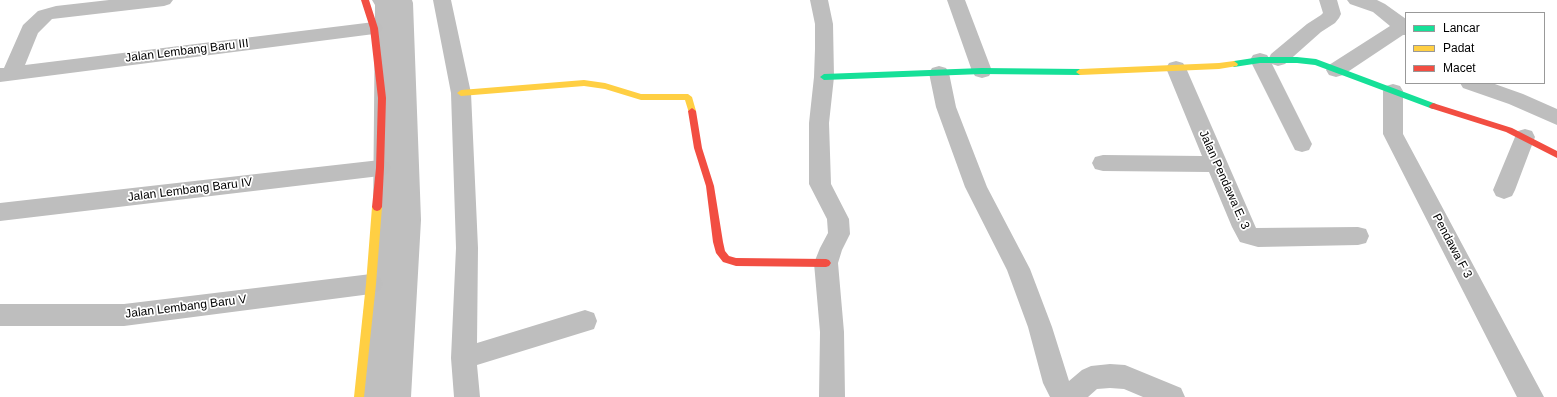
<!DOCTYPE html>
<html>
<head>
<meta charset="utf-8">
<style>
  body { margin:0 }
  #map { position:relative; width:1557px; height:397px; overflow:hidden; background:#fff; font-family:Helvetica,sans-serif }
  canvas { display:block }
  .legend { position:absolute; left:1405px; top:12px; width:140px; height:72px; box-sizing:border-box; background:#fff; border:1px solid #999; margin:0; padding:5px 7px; list-style:none; font-size:12px; color:#000 }
  .legend li { display:flex; align-items:center; gap:8px; height:20px }
  .legend b { width:20px; border:1px solid #999 }
</style>
</head>
<body>
<div id="map">
<canvas width="1557" height="397"></canvas>
<ul class="legend">
<li><b style="height:5px;background:#16e098"></b>Lancar</li>
<li><b style="height:5px;background:#ffcf43"></b>Padat</li>
<li><b style="height:5px;background:#f24e42"></b>Macet</li>
</ul>
</div>
<script>
const ctx = document.querySelector('canvas').getContext('2d');
ctx.lineJoin = 'round';
const poly = rows => new Path2D(rows.map(r => 'M' + r).join(''));
function fill(path, color) { ctx.fillStyle = color; ctx.fill(path, 'evenodd'); }
function drawText(font, color, halo, rows, align = 'center') {
  ctx.font = font + ' Helvetica,sans-serif'; ctx.lineWidth = 3.5; ctx.setLineDash([]); ctx.textBaseline = 'middle'; ctx.strokeStyle = halo; ctx.fillStyle = color; for (const [text, x, y, turn = 0] of rows) {
    ctx.save(); ctx.translate(x, y); ctx.rotate((+turn || 0) * Math.PI / 180); ctx.textAlign = isNaN(turn) ? turn : align; if (halo) ctx.strokeText(text, 0, 0); ctx.fillText(text, 0, 0); ctx.restore();
  }
}
fill(poly([
  [372,0,412,0,413,3,421,220,411,397,355,397,373,220,375,5,372,0]
]), '#bfbfbf');
fill(poly([
  [109,0,173,0,170,4,164,6,52,19,38,33,25,65,374,22,381,24,383,28,381,32,374,34,0,82,0,68,4,68,23,25,38,11,56,6,109,0],
  [433,0,451,0,471,93,478,248,477,343,585,310,594,313,597,321,594,329,477,365,480,397,454,397,451,358,456,248,451,93,433,0],
  [810,0,828,0,833,24,834,77,829,123,831,184,849,219,850,234,842,250,838,263,844,332,845,397,819,397,820,332,814,263,820,248,828,233,827,219,809,184,809,123,814,77,815,49,815,24,810,0],
  [947,0,965,0,992,71,989,76,982,78,975,76,972,71,947,0],
  [1319,0,1337,0,1341,14,1339,18,1335,23,1321,32,1285,64,1278,66,1272,64,1312,144,1309,150,1302,152,1295,150,1250,60,1253,55,1260,53,1267,55,1269,58,1271,54,1307,24,1321,15,1323,13,1319,0],
  [1347,0,1377,0,1385,4,1406,19,1406,35,1403,35,1343,75,1336,77,1329,75,1326,70,1329,65,1390,26,1373,12,1350,4,1347,0],
  [1176,61,1183,63,1186,68,1256,228,1358,227,1366,229,1369,236,1366,243,1358,245,1258,247,1240,242,1232,227,1209,172,1103,171,1095,169,1092,163,1095,157,1103,155,1202,156,1166,68,1169,63,1176,61],
  [939,66,946,68,949,73,956,107,987,187,1030,269,1052,327,1069,381,1082,370,1091,366,1110,364,1125,365,1181,388,1185,397,1143,397,1124,389,1110,388,1097,389,1088,397,1050,397,1043,383,1028,327,1007,270,965,187,936,107,929,73,932,68,939,66],
  [1460,83,1492,83,1523,94,1557,109,1557,125,1509,104,1463,88,1460,83],
  [1393,84,1400,86,1403,91,1403,134,1544,397,1517,397,1383,134,1383,91,1386,86,1393,84],
  [1525,129,1532,131,1535,137,1515,190,1512,196,1504,199,1496,196,1493,190,1515,137,1518,131,1525,129],
  [380,160,388,162,391,168,388,174,380,176,0,221,0,203,380,160],
  [371,274,379,277,383,284,379,291,371,294,124,326,0,326,0,304,124,304,371,274]
]), '#bebebe');
fill(poly([
  [1260,57,1297,57,1316,59,1436,104,1437,106,1433,109,1430,108,1315,65,1297,63,1260,63,1234,67,1230,64,1234,61,1260,57],
  [982,68,1080,69,1084,72,1080,75,982,74,824,80,820,77,824,74,982,68]
]), '#16e098');
fill(poly([
  [1234,61,1238,64,1237,66,1219,69,1080,75,1076,72,1080,69,1219,63,1234,61],
  [584,80,605,83,641,94,688,94,692,97,696,111,695,113,689,113,685,100,641,100,605,89,584,86,461,96,457,93,461,90,584,80],
  [377,203,380,204,382,207,376,284,364,397,354,397,366,284,372,207,374,204,377,203]
]), '#ffcf43');
fill(poly([
  [361,0,369,0,378,28,386,98,384,168,382,207,380,210,377,211,374,210,372,207,376,168,378,98,370,28,361,0],
  [1433,103,1512,128,1557,151,1557,158,1506,132,1430,108,1429,106,1433,103],
  [692,108,696,111,702,148,714,186,723,242,725,251,729,256,736,258,826,259,829,260,831,263,829,266,826,267,736,266,723,262,716,253,713,242,706,186,694,148,688,111,692,108]
]), '#f24e42');
drawText('12px', '#000', '#fff', [
  ["Jalan Lembang Baru III",187,51,-7],
  ["Jalan Pendawa E. 3",1224,180,66],
  ["Jalan Lembang Baru IV",190,190,-7],
  ["Pendawa F 3",1452,246,62],
  ["Jalan Lembang Baru V",186,307,-7]
]);
</script>
</body>
</html>
